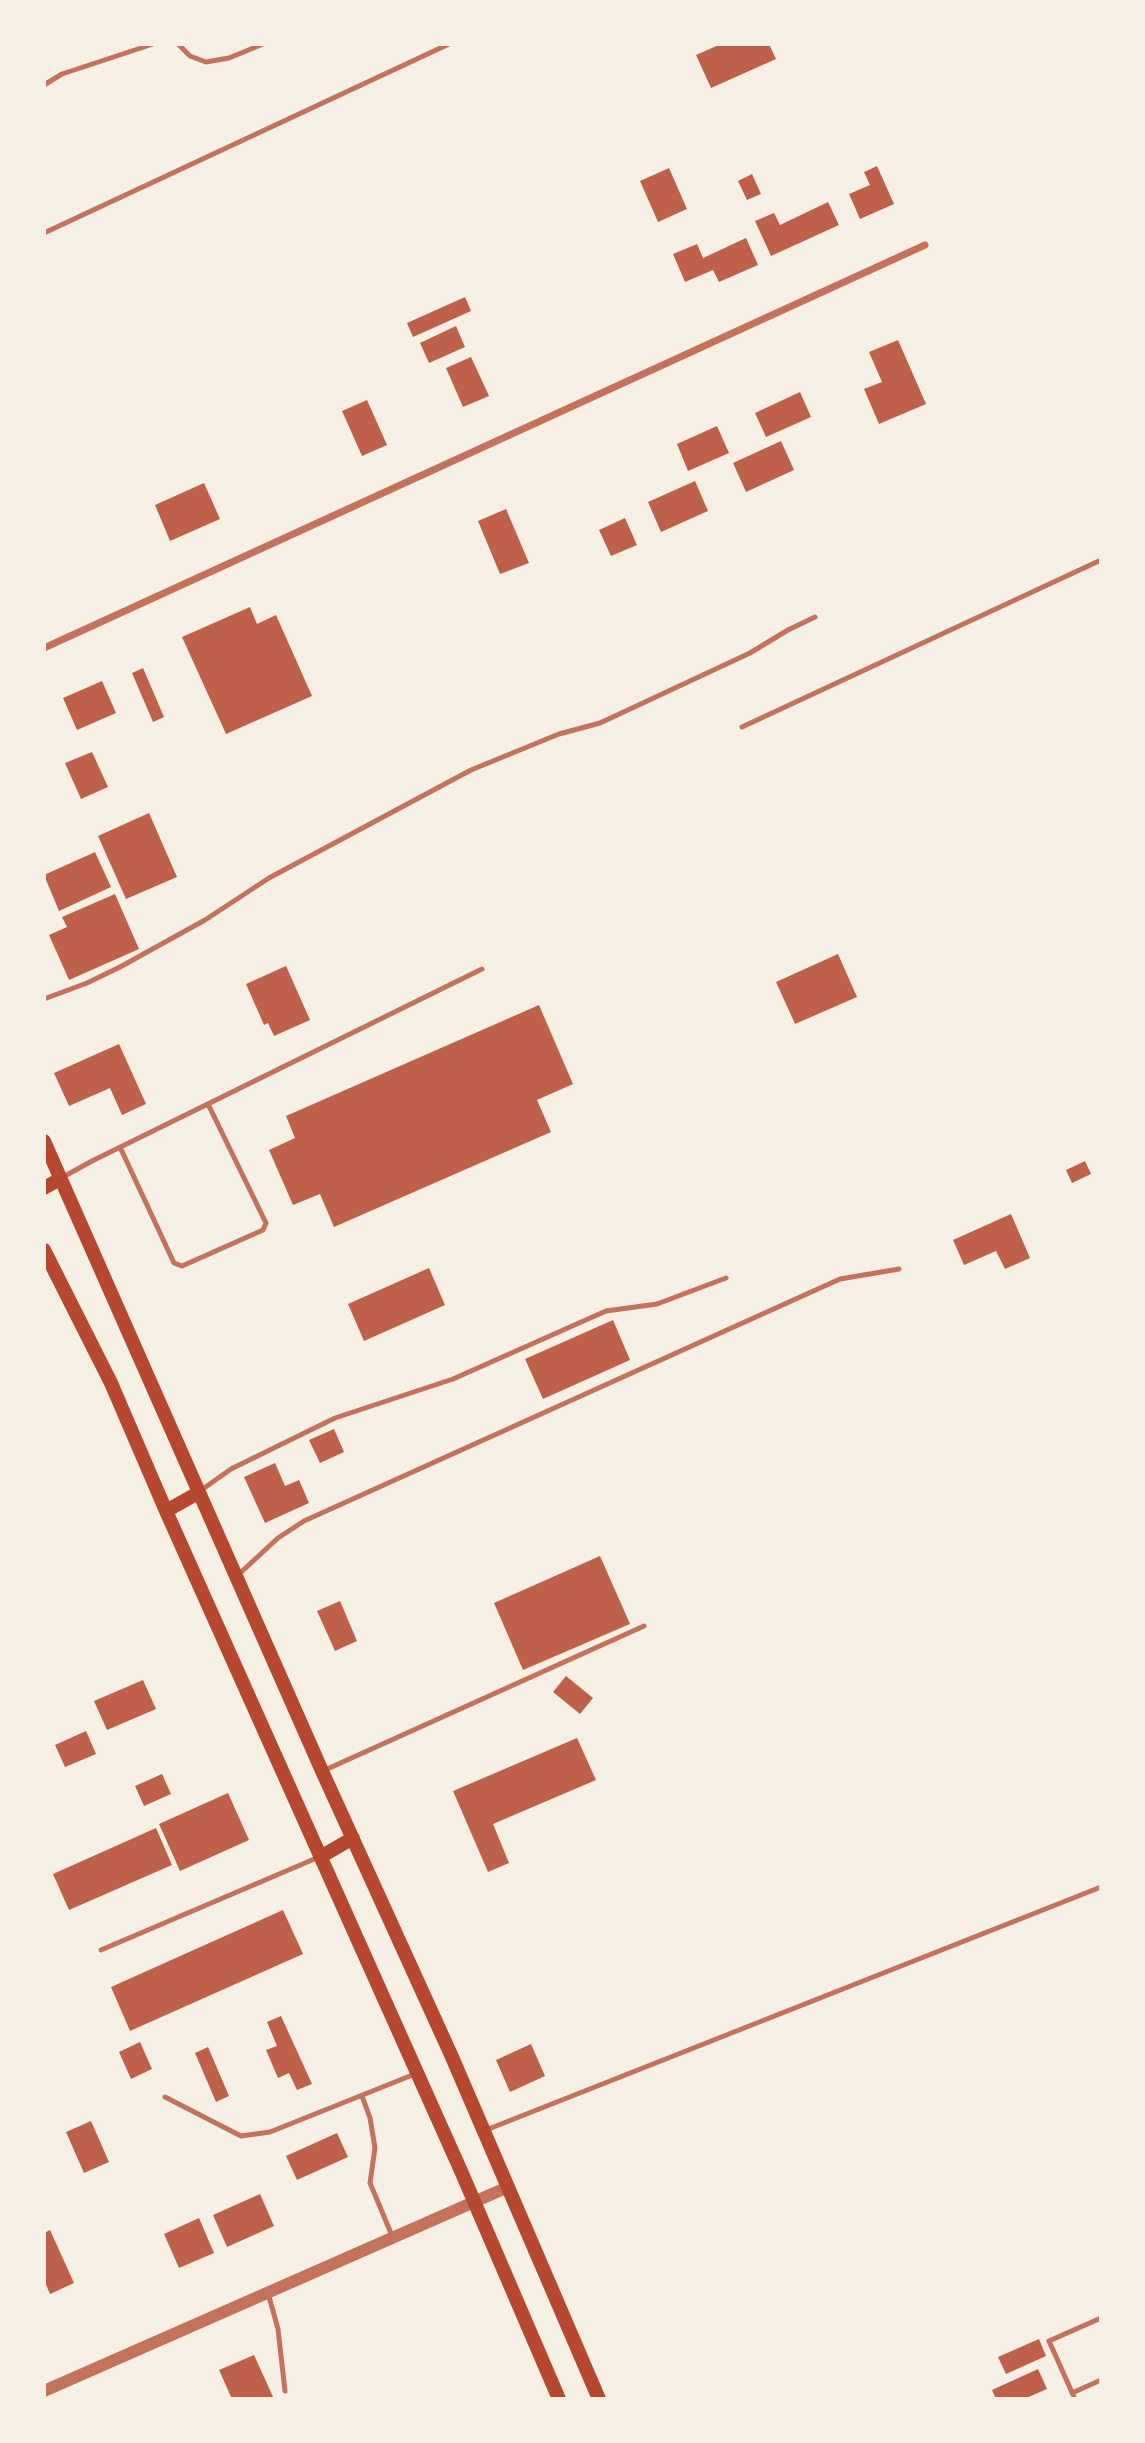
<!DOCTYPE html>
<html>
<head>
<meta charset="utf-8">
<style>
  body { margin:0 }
  #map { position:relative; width:1145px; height:2443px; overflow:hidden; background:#f6efe4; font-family:Cabin,sans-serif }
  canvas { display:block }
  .frame { position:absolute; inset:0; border:46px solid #f6efe4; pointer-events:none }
</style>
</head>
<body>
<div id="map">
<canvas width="1145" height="2443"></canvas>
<div class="frame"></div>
</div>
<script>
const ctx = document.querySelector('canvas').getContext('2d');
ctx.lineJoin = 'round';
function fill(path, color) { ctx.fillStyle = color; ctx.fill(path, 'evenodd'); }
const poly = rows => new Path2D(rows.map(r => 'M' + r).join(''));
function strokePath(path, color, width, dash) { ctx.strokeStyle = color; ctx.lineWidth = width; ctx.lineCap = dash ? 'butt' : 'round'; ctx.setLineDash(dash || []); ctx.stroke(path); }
fill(poly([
  [721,44,769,44,776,59,711,88,696,55],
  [877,166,894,204,860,219,849,194,870,185,864,172],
  [669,168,687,209,658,222,640,181],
  [752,174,761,194,747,200,738,181],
  [828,202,839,225,771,256,755,221,774,213,780,225],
  [746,238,758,265,719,282,713,270,685,282,673,254,697,244,703,258],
  [465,297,471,311,413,337,407,323],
  [456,326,465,347,429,363,420,343],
  [898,340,926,404,879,424,864,389,882,382,869,352],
  [471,357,489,396,463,407,446,368],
  [800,392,811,417,766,437,755,413],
  [367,400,387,445,362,456,342,411],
  [717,426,729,453,688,471,677,444],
  [781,441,794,470,746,492,733,463],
  [695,481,708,511,661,532,648,502],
  [204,483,220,519,170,541,155,505],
  [506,509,529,563,500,574,478,521],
  [625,518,637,545,611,556,599,530],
  [250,607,257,624,276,615,312,696,226,734,182,637],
  [143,668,164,717,153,722,132,673],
  [102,681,116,713,77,730,63,698],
  [92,752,108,787,81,799,65,763],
  [149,813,177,877,126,899,98,836],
  [95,852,111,887,59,911,44,875],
  [115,894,139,949,69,980,49,935,67,927,62,917],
  [838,954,857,997,795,1024,776,982],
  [286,966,310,1020,274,1036,268,1023,264,1025,246,984],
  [539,1005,573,1084,537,1100,551,1132,334,1227,320,1194,293,1205,269,1150,295,1138,286,1116],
  [119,1044,146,1104,122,1115,110,1088,69,1106,54,1073],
  [1085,1161,1091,1174,1072,1183,1066,1170],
  [1011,1214,1030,1258,1005,1269,996,1251,964,1265,953,1240],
  [429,1268,445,1305,364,1341,348,1304],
  [613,1320,630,1360,543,1399,525,1359],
  [334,1429,344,1452,320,1463,309,1440],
  [275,1463,285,1486,299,1480,309,1503,265,1523,244,1477],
  [600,1556,630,1624,523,1670,494,1603],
  [340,1601,357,1641,335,1651,317,1611],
  [566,1676,593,1698,580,1714,553,1692],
  [143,1680,156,1709,107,1730,94,1701],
  [86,1731,96,1754,65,1767,55,1745],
  [577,1738,596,1780,493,1824,509,1863,488,1872,453,1791],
  [162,1774,171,1794,144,1806,135,1786],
  [228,1793,249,1840,180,1871,159,1824],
  [156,1828,172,1865,69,1910,53,1874],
  [283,1910,303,1954,130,2031,111,1987],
  [281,2016,312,2084,297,2090,289,2073,278,2078,266,2050,277,2046,267,2022],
  [140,2042,152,2069,131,2079,119,2052],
  [531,2044,545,2076,510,2092,496,2060],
  [208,2047,229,2096,216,2102,195,2053],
  [91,2121,109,2162,84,2173,66,2132],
  [337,2133,348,2157,297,2180,286,2156],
  [260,2194,274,2226,227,2247,213,2215],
  [199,2218,214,2253,179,2268,164,2234],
  [50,2230,74,2283,50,2294,44,2280,44,2233],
  [1039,2339,1046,2356,1006,2374,998,2357],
  [254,2355,274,2399,232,2399,219,2370],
  [1038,2369,1047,2389,1024,2399,996,2399,992,2390]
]), '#bf614a');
strokePath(poly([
  [178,44,190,56,206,62,229,58,263,44],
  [44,85,62,74,153,44],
  [44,233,449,44],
  [742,727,1101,560],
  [44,999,87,983,120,967,205,920,269,878,471,770,559,734,600,723,750,653,788,630,815,617],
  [120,1147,174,1263,182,1266,263,1230,266,1223,208,1104],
  [63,1177,92,1161,482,969],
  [200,1491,231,1469,335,1418,453,1379,606,1311,657,1304,726,1278],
  [238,1575,278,1538,304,1521,840,1279,899,1269],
  [325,1770,644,1626],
  [101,1950,319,1857],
  [362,2096,370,2118,375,2148,370,2183,393,2238],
  [165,2097,241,2136,270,2132,415,2074],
  [486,2130,1101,1887],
  [268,2293,278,2329,285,2391],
  [1072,2393,1101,2380],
  [1075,2399,1049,2341,1101,2318]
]), '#c5725c', 5);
strokePath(poly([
  [44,648,925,245]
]), '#c5725c', 7);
strokePath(poly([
  [44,2391,508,2187]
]), '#c5725c', 12);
strokePath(poly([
  [44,1141,322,1771,452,2057,599,2399],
  [44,1188,60,1179],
  [44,1250,111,1383,166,1511,461,2171,559,2399],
  [166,1511,198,1493],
  [322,1856,353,1838]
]), '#b5482f', 14);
</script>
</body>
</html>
